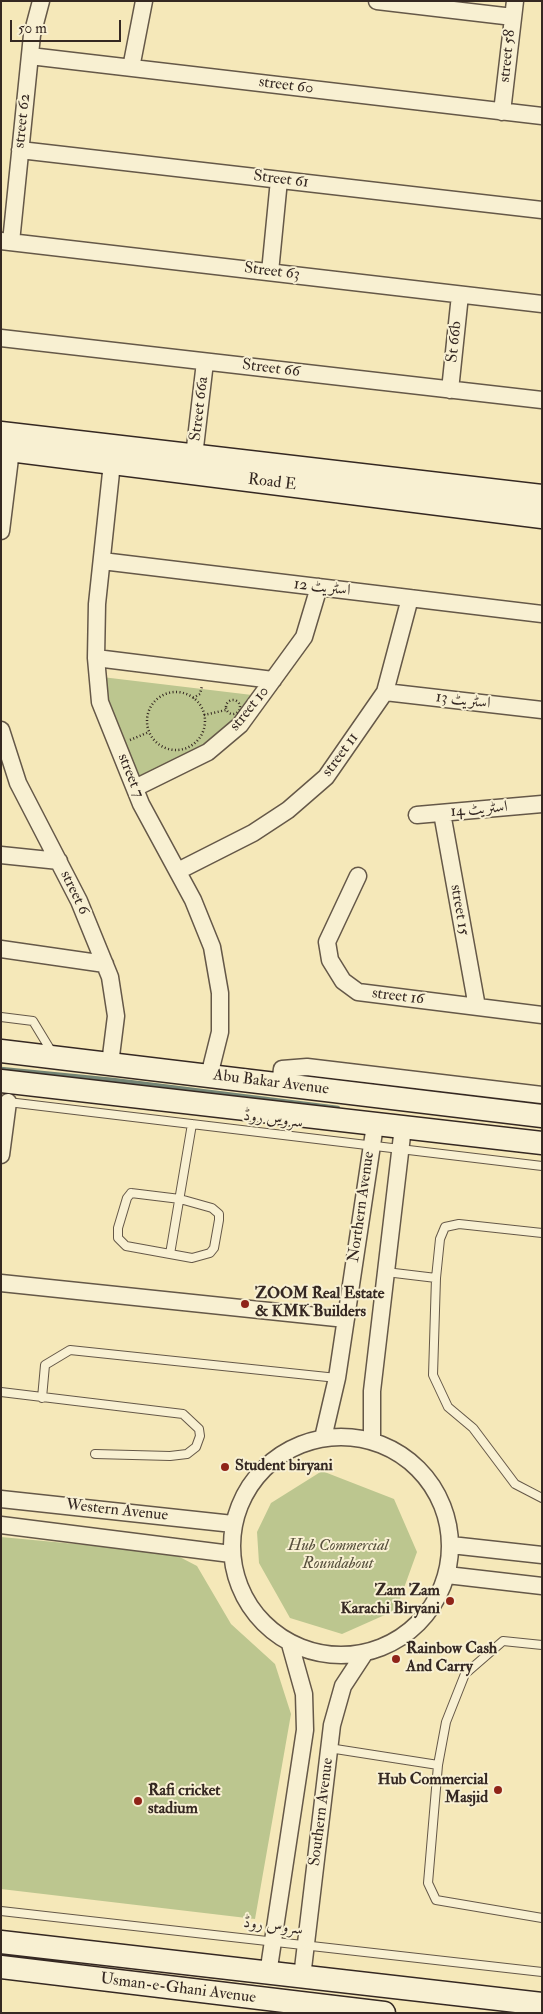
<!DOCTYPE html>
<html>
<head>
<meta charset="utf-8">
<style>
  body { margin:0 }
  #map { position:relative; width:543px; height:2014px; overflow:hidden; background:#f5e8b9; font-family:"IM FELL Double Pica",serif }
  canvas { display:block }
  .frame { position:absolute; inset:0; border:2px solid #352822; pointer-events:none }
  .scale { position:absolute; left:10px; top:20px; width:111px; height:22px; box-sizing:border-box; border:2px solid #352822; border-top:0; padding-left:6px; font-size:15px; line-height:18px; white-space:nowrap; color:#352822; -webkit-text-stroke:4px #f8f0d2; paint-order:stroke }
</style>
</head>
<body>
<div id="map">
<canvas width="543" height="2014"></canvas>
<div class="frame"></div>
<div class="scale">50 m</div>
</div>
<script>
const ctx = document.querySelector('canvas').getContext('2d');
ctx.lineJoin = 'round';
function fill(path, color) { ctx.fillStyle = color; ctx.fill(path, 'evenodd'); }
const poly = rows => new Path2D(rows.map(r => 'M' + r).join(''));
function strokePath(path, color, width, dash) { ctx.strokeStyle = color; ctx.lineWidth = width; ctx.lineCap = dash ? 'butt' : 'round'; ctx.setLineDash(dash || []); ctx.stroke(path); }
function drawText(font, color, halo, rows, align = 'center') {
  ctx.font = font + ' "IM FELL Double Pica",Amiri,serif'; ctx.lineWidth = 4; ctx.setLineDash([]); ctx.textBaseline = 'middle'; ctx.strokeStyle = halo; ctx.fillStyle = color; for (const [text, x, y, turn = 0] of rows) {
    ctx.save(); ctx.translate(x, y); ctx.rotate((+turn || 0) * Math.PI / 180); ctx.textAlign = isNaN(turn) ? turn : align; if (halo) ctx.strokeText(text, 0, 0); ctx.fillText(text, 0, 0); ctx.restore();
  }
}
fill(poly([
  [102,677,252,695,232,725,212,741,138,781,109,712],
  [322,1471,394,1499,417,1552,396,1610,342,1634,290,1618,259,1563,257,1532,271,1503],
  [1,1537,172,1553,197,1566,231,1624,275,1664,291,1714,255,1919,1,1889]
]), '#bcc68f');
strokePath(poly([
  [1,1069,113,1080,338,1108]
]), '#738474', 4.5);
const lane = poly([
  [1,1017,33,1021,53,1054],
  [8,1102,542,1166],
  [131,1193,180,1199,212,1208,219,1214,219,1220,214,1248,210,1253,192,1258,126,1246,118,1238,118,1228,127,1198,131,1193],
  [542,1233,459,1224,445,1227,440,1239,436,1278,433,1375,448,1407,473,1428,515,1484,542,1498],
  [170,1254,192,1124],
  [386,1272,436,1278],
  [1,1392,183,1414,199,1429,200,1436,196,1447,187,1454,170,1456,95,1454],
  [42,1398,45,1365,70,1350,337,1378],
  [542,1645,503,1641,465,1674,446,1722,438,1765,428,1883,436,1900,542,1918],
  [329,1748,438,1765],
  [1,1911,542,1972]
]);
const street = poly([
  [377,1,513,17],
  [30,56,542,116],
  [131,68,144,1],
  [502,112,515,1],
  [20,150,542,210],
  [1,241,542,304],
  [11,242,32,35,41,1],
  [270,272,279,180],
  [1,338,542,400],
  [450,390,460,295],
  [194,456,205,362],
  [112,463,97,604,96,658,100,702,141,804,193,900,212,947,220,993,220,1032,209,1076],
  [1,531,11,450],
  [102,561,542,614],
  [96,658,273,680],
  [385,692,542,710],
  [1,730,18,783,79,901,110,977,116,1016,110,1064],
  [135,788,208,752,240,725,304,637,319,587],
  [442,813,477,1007],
  [417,815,542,804],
  [1,855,59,861],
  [178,871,253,833,288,810,326,777,385,692,410,598],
  [358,876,327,942,330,960,343,981,358,992,542,1015],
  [1,949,105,964],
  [280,1084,282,1069,307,1067,542,1095],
  [1,1155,8,1102],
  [1,1283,346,1319],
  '232 1546a109 109 0 1 1 218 0a109 109 0 1 1-218 0Z',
  [323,1438,337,1378,375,1125],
  [372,1441,372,1391,403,1127],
  [1,1499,233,1524],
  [1,1525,231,1554],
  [451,1545,542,1555],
  [447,1575,542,1586],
  [268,1974,305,1730,304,1694,290,1644],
  [302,1977,332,1725,343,1686,364,1654]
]);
const secondary = poly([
  [1,433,542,496],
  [1,449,542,517],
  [1,1051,542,1116],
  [1,1081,542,1143],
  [1,1942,542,2004],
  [1,1967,384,2013]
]);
strokePath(lane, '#655848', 10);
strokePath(street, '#655848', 19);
strokePath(secondary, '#352822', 25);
strokePath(poly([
  '147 721a29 29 0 1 1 58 0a29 29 0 1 1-58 0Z',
  [193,698,200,694,202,686],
  '226 707a7 7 0 1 1 14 0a7 7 0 1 1-14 0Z',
  [204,715,226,710],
  [130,740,149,732]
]), '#352822', 2.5, [1, 2.5]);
strokePath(lane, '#f8f0d2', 8);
strokePath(street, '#f8f0d2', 16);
strokePath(secondary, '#f8f0d2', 22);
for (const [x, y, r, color] of [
  [245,1304,5,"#8f2418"],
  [225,1467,5,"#8f2418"],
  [450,1601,5,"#8f2418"],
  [396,1659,5,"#8f2418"],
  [498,1790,5,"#8f2418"],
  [138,1801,5,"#8f2418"]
]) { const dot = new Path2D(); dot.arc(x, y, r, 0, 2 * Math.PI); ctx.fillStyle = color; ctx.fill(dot); strokePath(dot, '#f8f0d2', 2); }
drawText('16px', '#352822', '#f8f0d2', [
  ["street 58",508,56,-84],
  ["street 60",286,86,7],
  ["street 62",23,121,-84],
  ["Street 61",281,180,7],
  ["Street 63",272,272,7],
  ["St 66b",455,342,-84],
  ["Street 66",271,369,7],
  ["Street 66a",200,409,-83],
  ["Road E",272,483,7],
  ["اسٹریٹ 12",322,588,7],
  ["اسٹریٹ 13",463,701,7],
  ["street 10",250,709,-51],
  ["street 11",341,755,-54],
  ["street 7",130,776,68],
  ["اسٹریٹ 14",479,810,-5],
  ["street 6",74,893,64],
  ["street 15",459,910,80],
  ["street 16",398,997,7],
  ["Abu Bakar Avenue",271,1083,7],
  ["سروس روڈ",273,1120,7],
  ["Northern Avenue",362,1207,-82],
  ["Western Avenue",117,1511,6],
  ["Southern Avenue",322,1812,-83],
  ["سروس روڈ",273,1927,7],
  ["Usman-e-Ghani Avenue",178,1989,7]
]);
drawText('bold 16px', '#352822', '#f8f0d2', [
  ["ZOOM Real Estate",255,1295],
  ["& KMK Builders",255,1313],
  ["Student biryani",235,1467],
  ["Zam Zam",440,1592,"right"],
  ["Karachi Biryani",440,1610,"right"],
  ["Rainbow Cash",406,1650],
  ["And Carry",406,1668],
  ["Hub Commercial",488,1781,"right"],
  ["Masjid",488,1799,"right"],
  ["Rafi cricket",148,1792],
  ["stadium",148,1810]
], 'left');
drawText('italic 16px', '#57503d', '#f8f0d2', [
  ["Hub Commercial",338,1547],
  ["Roundabout",338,1565]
]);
</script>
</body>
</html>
